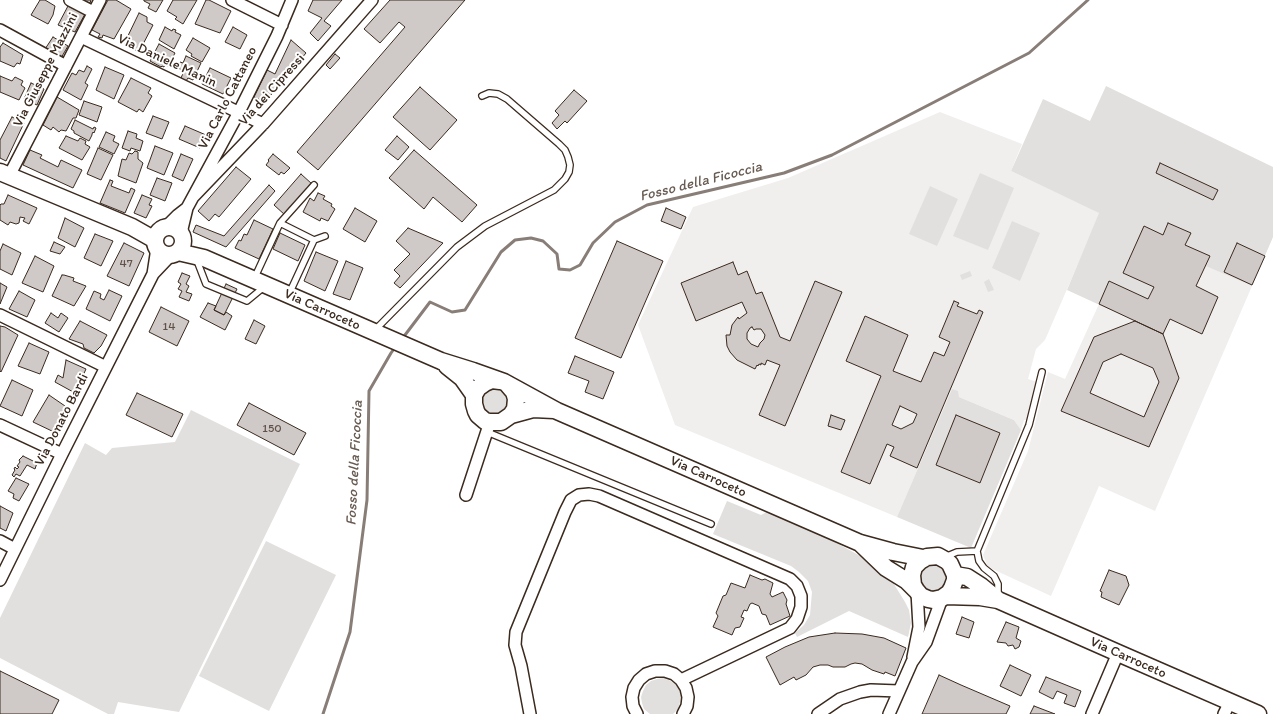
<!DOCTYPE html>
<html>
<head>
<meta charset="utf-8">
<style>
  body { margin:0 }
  canvas { display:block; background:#fff }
</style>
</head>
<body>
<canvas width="1273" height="714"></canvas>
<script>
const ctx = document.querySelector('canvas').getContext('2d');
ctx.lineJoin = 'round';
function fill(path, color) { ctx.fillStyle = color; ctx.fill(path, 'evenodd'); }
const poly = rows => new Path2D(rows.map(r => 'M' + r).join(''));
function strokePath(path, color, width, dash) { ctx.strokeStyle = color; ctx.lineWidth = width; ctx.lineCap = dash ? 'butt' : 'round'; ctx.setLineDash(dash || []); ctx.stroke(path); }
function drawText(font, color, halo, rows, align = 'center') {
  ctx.font = font + ' Itim,sans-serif'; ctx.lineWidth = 4; ctx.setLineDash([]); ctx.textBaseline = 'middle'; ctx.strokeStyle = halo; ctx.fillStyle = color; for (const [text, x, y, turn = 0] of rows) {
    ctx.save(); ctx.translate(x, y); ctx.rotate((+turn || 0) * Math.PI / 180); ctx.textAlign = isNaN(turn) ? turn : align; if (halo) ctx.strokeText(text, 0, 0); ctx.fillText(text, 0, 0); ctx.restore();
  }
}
fill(poly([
  [940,112,1022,144,1011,171,1100,213,1045,340,1036,349,1028,379,1037,382,1027,420,1024,420,1021,430,1014,420,959,397,952,389,897,517,675,425,638,325,693,207,788,178],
  [1206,265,1252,286,1155,511,1099,486,1051,596,988,567,983,555,1028,451,1048,372,1065,379,1099,304,1163,334,1170,319,1196,286]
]), '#f1efee');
fill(poly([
  [1106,86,1273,167,1273,237,1252,286,1206,266,1196,286,1218,297,1202,334,1170,319,1163,334,1067,290,1099,213,1011,171,1043,99,1090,121],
  [980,173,1014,188,988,250,953,236],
  [930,186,958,199,937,246,909,234],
  [1012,221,1040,233,1020,281,992,268],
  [970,271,972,276,962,280,960,275],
  [989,279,994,290,988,292,984,282],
  [494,387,503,389,509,397,509,407,503,414,488,415,482,407,481,398,485,391],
  [952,389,958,391,959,397,1014,420,1021,430,971,548,897,517],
  [191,410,300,464,179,712,118,702,114,714,108,714,0,658,0,618,85,443,106,455,112,448,175,442],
  [727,501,761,515,769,511,831,540,864,558,892,581,905,602,909,610,911,623,908,637,849,611,797,637,795,633,804,625,810,615,812,592,808,581,799,572,791,566,713,534],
  [266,541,336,575,269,711,199,676],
  [923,558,953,568,942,598,913,585],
  [663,678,669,680,675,684,679,689,681,696,680,702,678,709,673,714,650,714,644,709,642,703,641,697,643,691,646,685,651,681,657,679]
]), '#e2e0de');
strokePath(poly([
  [402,339,430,302,452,312,465,310,501,252,515,240,531,238,543,241,557,254,559,269,570,270,580,265,593,243,615,222,647,205,784,173,832,155,1029,53,1088,0],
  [323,714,350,632,367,500,369,391,391,353,396,346]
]), '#887e77', 3);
const building = poly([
  [40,0,45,0,55,6,53,15,48,24,31,15,40,0],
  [82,0,91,0,90,3,82,0],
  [108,0,116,0,131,9,114,39,103,35,102,38,98,37,100,34,92,30,108,0],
  [144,0,163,0,156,12,148,8,150,4,144,1,144,0],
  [173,0,197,0,183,24,175,19,177,17,167,11,173,0],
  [206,0,209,0,231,11,220,33,195,24,206,0],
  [313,0,342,0,324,21,331,26,318,41,310,33,322,18,308,11,313,0],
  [390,0,465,0,318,170,297,152,405,27,399,22,380,43,364,29,390,0],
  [68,6,85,14,75,32,58,25,68,6],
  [139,13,147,17,147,22,153,25,139,52,124,44,139,13],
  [165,27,172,31,173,29,176,30,175,32,181,35,174,49,159,40,165,27],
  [233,27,247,35,240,49,225,42,233,27],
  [53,37,68,46,61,58,45,49,53,37],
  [193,38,210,48,202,62,191,56,192,54,186,50,193,38],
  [291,40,306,53,265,102,254,97,267,70,275,74,291,40],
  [3,43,23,55,20,64,17,63,14,67,0,61,0,47,3,43],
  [159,44,175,53,168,66,165,64,164,67,162,66,161,67,150,61,159,44],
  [335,54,340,58,330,69,326,65,335,54],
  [186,56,201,63,193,80,188,78,186,81,181,78,184,71,178,68,180,62,183,63,186,56],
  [87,66,92,69,85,83,88,85,81,100,63,90,72,73,76,75,79,70,84,72,87,66],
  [105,67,124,75,114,99,96,90,105,67],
  [210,68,231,78,223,94,202,84,210,68],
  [0,76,12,81,15,77,23,81,21,85,25,88,19,100,0,92,0,76],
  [131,78,151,88,148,93,152,96,143,112,139,109,137,112,118,102,131,78],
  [31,83,44,89,37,105,24,99,31,83],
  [420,87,457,120,430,150,393,117,420,87],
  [574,90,587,101,567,123,565,121,557,129,552,123,559,115,555,111,574,90],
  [57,97,79,110,76,118,73,118,66,131,61,130,59,132,53,127,51,130,43,125,57,97],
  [84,101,102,107,97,122,79,115,84,101],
  [153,116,169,122,162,139,146,133,153,116],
  [12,117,24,123,6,161,0,158,0,140,12,117],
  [75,120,93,129,94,127,96,128,94,133,93,132,92,134,92,135,89,141,74,133,74,131,71,129,75,120],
  [185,126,206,135,200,148,179,139,185,126],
  [128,131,137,134,136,138,143,141,140,151,131,148,130,151,122,148,128,131],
  [106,132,115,136,113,141,119,144,114,154,99,147,106,132],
  [66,136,78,141,80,138,86,141,85,144,90,147,82,160,59,148,66,136],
  [397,136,409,147,398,160,385,150,397,136],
  [155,146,173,153,164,175,147,168,155,146],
  [98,148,113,155,101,180,87,174,98,148],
  [30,150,42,155,40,158,58,167,61,160,82,170,73,188,23,165,30,150],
  [414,150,477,205,462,222,433,197,424,209,389,178,414,150],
  [135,151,138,152,138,159,143,163,136,183,118,176,122,159,126,160,129,153,132,154,135,151],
  [181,154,193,159,183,181,172,176,181,154],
  [273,154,290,168,284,174,281,172,279,175,266,165,269,161,268,160,273,154],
  [1160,163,1218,190,1213,200,1156,173,1160,163],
  [236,167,251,179,219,217,215,214,209,221,198,211,236,167],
  [301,174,312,184,285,215,274,205,301,174],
  [157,178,172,183,165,201,150,195,157,178],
  [110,180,113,181,111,186,129,193,131,188,135,190,125,213,100,203,110,180],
  [269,185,275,191,226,247,193,232,196,225,224,236,269,185],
  [318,193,325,196,323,199,332,204,331,206,335,209,328,221,321,218,320,221,303,212,310,198,314,201,318,193],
  [8,195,37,208,29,224,23,221,25,218,20,217,19,223,16,224,10,222,8,225,0,220,0,205,1,204,4,204,8,195],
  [142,195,152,199,149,205,152,206,146,218,134,213,142,195],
  [355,208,377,221,365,242,343,229,355,208],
  [666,208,686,217,681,229,661,221,666,208],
  [65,218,84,228,75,247,58,238,65,218],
  [254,220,273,229,259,259,235,248,239,240,241,241,244,234,247,235,254,220],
  [1168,223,1191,233,1185,245,1210,256,1196,286,1218,297,1202,334,1170,319,1163,334,1099,304,1109,281,1148,299,1154,287,1123,273,1144,226,1163,235,1168,223],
  [408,228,443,243,400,288,394,283,400,276,394,270,410,254,396,241,408,228],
  [280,233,305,245,298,261,273,249,280,233],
  [95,234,113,241,101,266,84,258,95,234],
  [617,241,663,261,621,358,575,338,617,241],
  [54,242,65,247,60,254,50,251,54,242],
  [124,243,144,253,129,286,107,276,124,243],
  [1237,243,1265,256,1252,285,1224,272,1237,243],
  [3,244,21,253,12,275,0,269,0,251,3,244],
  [316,252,338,261,325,291,304,281,316,252],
  [35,256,54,266,43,292,22,283,35,256],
  [346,261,363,268,350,300,333,294,346,261],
  [733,262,738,275,747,271,756,294,762,292,780,337,790,341,815,281,842,292,785,426,759,415,780,365,767,360,765,365,761,363,761,365,759,364,758,366,757,365,755,369,737,360,730,352,727,346,726,335,730,335,732,325,738,317,739,319,747,313,742,302,696,321,681,283,733,262],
  [752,327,754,330,756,329,761,329,765,335,764,339,760,343,758,347,751,344,747,339,747,333,750,328,752,327],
  [182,273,190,276,186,284,189,286,186,292,192,294,189,301,179,297,182,291,178,289,181,284,178,282,182,273],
  [62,275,64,275,74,278,73,281,86,286,74,306,52,296,62,275],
  [0,283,7,287,0,304,0,283],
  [226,284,237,289,224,315,214,310,226,284],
  [109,290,122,296,110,321,86,309,94,291,101,294,100,298,104,300,109,290],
  [19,291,35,300,27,317,9,309,19,291],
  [954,301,959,303,957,306,977,314,979,310,983,312,917,468,890,456,894,447,887,444,870,484,841,472,881,376,846,361,865,316,908,335,893,371,921,382,934,352,944,356,950,342,939,337,954,301],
  [900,406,917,414,913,423,901,429,892,425,900,406],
  [208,303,216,306,214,310,224,315,226,312,232,316,225,330,200,317,208,303],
  [161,307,189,321,177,346,149,332,161,307],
  [51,313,58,318,61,313,68,318,59,332,45,323,51,313],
  [254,320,265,326,256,344,245,339,254,320],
  [80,321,107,335,101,346,94,353,84,348,83,344,69,339,80,321],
  [1135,321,1163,334,1179,378,1149,447,1061,411,1094,337,1135,321],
  [1121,354,1153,368,1159,382,1144,417,1090,393,1103,362,1121,354],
  [0,326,5,327,18,335,1,372,0,371,0,326],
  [29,343,49,352,40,374,18,366,29,343],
  [575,356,614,372,603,399,585,392,589,381,568,373,575,356],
  [66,360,86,369,75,393,55,382,58,375,63,378,66,360],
  [12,380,33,390,22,416,0,406,12,380],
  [137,393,183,414,172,437,126,415,137,393],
  [49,395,65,406,54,432,33,422,49,395],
  [249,403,306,433,294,455,237,425,249,403],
  [831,415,845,420,841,430,828,426,831,415],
  [956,415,1000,433,980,483,936,465,956,415],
  [23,456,37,463,35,469,27,465,20,476,16,474,14,477,12,475,15,470,14,469,15,467,17,469,19,467,17,466,20,462,19,460,23,456],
  [16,478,29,484,19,501,13,498,14,494,8,491,16,478],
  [0,506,13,513,6,531,0,528,0,506],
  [1109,570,1126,576,1129,585,1119,605,1101,597,1102,592,1100,591,1109,570],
  [750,575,762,580,765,579,773,583,770,594,772,597,783,592,787,600,786,604,790,616,770,625,766,615,762,614,759,606,752,603,750,604,747,611,744,610,741,617,744,618,740,627,735,628,732,635,713,627,718,616,716,613,723,596,726,595,731,583,745,588,750,575],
  [962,617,974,622,969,638,956,634,962,617],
  [1006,622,1019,627,1016,638,1021,641,1019,647,1015,649,1013,645,1008,646,1006,643,997,642,1006,622],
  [835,633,862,634,884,638,906,648,895,676,885,672,884,674,872,670,862,664,855,663,851,664,845,667,833,667,828,665,820,665,813,667,806,675,796,680,794,677,780,685,766,657,785,647,809,637,835,633],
  [1010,665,1031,675,1021,696,1000,686,1010,665],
  [0,671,59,700,52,714,0,714,0,671],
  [939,675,961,685,1010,706,1006,714,922,714,939,675],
  [1046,677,1081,691,1075,707,1064,703,1067,695,1057,691,1053,699,1039,692,1046,677],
  [1034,706,1055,714,1030,714,1034,706]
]);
fill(building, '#cfcac7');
strokePath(building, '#3b2a1e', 1);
const lane = poly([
  [280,223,314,240,325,236],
  [196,258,206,284,247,301,264,287],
  [254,279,280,223,314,185],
  [289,294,314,240],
  [375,330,457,247,485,226,554,190,565,179,569,172,570,165,568,157,565,150,559,144,507,99,498,94,489,93,482,96],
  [487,432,711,524],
  [945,557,957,552,977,551],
  [998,596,998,584,994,576,984,568,979,561,977,551,1029,425,1042,372]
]);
const street = poly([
  [70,0,93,12],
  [232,0,282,25],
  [0,30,66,66],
  [81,37,263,124],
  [9,176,100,0],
  [193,197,263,124,372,0],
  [167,226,178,215,187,208],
  [181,233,187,208,239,112,277,36,292,0],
  [153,274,157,248],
  [0,315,106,367],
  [0,425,62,454],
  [466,495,490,422],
  [0,541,15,549],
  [0,580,62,454,153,274,171,255],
  [913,657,919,627,917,592],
  [530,714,521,666,515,645,516,632,565,512,571,500,579,495,589,494,599,496,790,579,797,586,801,596,801,607,797,619,790,628,681,680],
  [637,714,633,706,632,697,634,688,639,680,646,674,655,671,665,671,674,674,681,680,686,688,688,697,687,706,683,714],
  [818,714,840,699,860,692,871,690,899,691],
  [889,714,912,662,926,642,942,598],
  [1092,714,1118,653],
  [1224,714,1230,702]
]);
const secondary = poly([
  [0,172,132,227,155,240],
  '155 241a14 14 0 1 1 28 0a14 14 0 1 1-28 0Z',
  [178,252,204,258,441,361,473,371,504,382,557,411,860,543,893,552,923,558],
  [447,366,462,378,474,395],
  [500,381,492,380,485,383,478,388,474,395,474,404,476,411,478,415,485,421,490,422,501,422,511,415,515,409,516,399,514,392,508,385],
  [511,415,533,409,554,410],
  [861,544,886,568,907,581,916,590,921,596,928,599,933,600,942,598,949,593,952,588,955,580,955,575,950,564,947,561,938,556,927,557,920,561,914,567,912,575,913,585,916,590],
  [955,575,967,577,981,586,998,600],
  [946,596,980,597,998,600,1118,653,1258,714]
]);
strokePath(lane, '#3b2a1e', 8);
strokePath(street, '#3b2a1e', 14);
strokePath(secondary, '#3b2a1e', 19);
strokePath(lane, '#fff', 5.5);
strokePath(street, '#fff', 11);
strokePath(secondary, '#fff', 16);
drawText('12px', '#605248', null, [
  ["47",126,264],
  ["14",169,327],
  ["150",272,429]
]);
drawText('14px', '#3b2a1e', '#fff', [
  ["Via Daniele Manin",167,61,25],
  ["Via Giuseppe Mazzini",46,70,-63],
  ["Via dei Cipressi",272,90,-48],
  ["Via Carlo Cattaneo",228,98,-63],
  ["Via Carroceto",322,310,24],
  ["Via Donato Bardi",62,420,-63],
  ["Via Carroceto",708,477,24],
  ["Via Carroceto",1128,658,24]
]);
drawText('italic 15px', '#685b52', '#fff', [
  ["Fosso della Ficoccia",701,182,-14],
  ["Fosso della Ficoccia",355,463,-87]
]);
</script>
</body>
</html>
